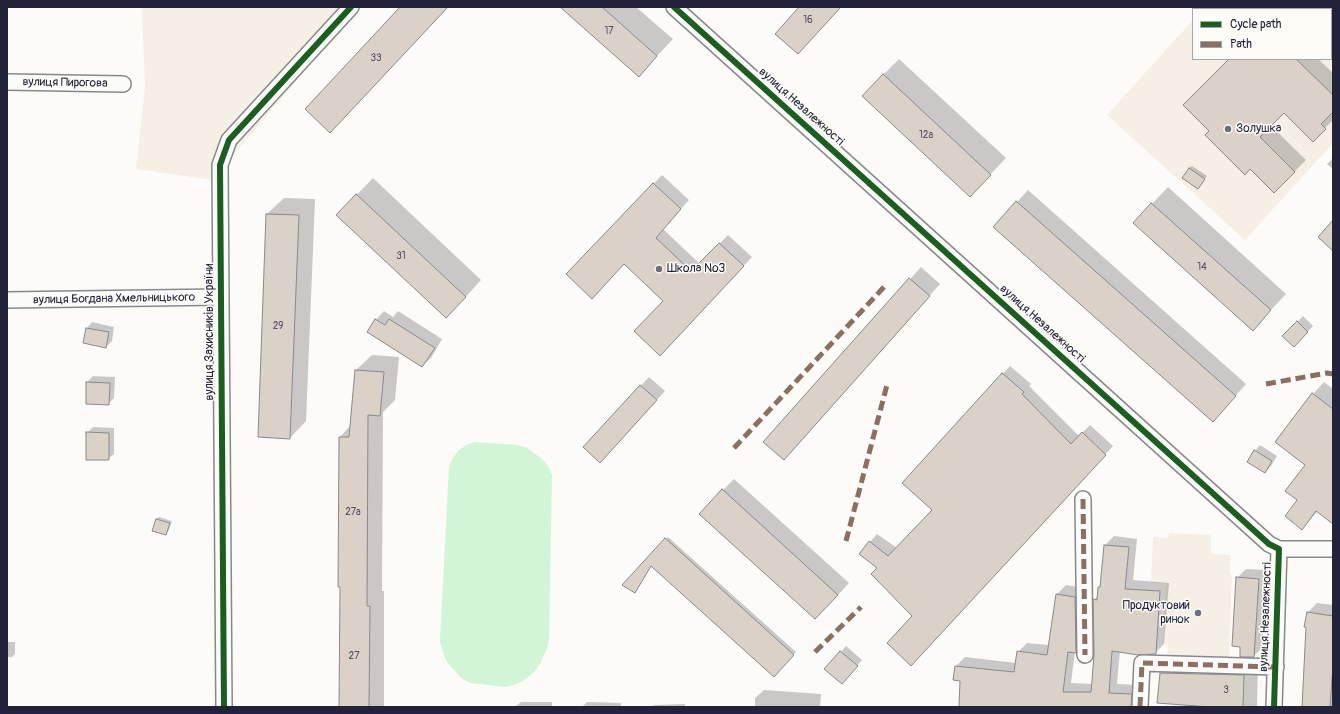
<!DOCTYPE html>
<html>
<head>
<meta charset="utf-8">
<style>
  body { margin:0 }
  #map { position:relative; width:1340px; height:714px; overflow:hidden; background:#fcfbf8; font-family:Pangolin,sans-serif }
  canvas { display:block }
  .frame { position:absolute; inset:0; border:8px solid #22223b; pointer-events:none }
  .legend { position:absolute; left:1192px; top:8px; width:140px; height:52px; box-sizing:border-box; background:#fdfcf7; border:1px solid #a5a5ac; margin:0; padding:5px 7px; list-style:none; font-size:12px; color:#22223b }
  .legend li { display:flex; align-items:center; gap:8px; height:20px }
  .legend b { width:20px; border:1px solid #a5a5ac }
</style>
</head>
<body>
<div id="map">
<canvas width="1340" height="714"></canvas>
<div class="frame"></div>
<ul class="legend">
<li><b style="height:5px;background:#1b5e20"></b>Cycle path</li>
<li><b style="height:5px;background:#8d6e63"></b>Path</li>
</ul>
</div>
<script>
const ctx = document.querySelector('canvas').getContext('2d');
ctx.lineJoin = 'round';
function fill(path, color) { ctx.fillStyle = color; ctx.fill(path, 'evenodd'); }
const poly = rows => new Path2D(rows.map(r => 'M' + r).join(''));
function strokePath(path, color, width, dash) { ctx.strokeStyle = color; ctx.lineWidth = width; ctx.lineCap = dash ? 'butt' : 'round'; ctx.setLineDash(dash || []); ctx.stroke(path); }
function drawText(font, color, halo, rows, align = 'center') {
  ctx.font = font + ' Pangolin,sans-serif'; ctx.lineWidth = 3; ctx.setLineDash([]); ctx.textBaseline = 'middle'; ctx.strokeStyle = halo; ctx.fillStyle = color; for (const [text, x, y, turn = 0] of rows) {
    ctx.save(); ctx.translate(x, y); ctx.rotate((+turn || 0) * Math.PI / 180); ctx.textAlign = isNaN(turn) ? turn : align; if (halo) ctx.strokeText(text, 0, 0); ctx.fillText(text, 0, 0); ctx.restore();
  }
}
fill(poly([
  [142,7,358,7,213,180,136,169,145,88],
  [1205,7,1333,7,1333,143,1245,240,1107,115,1193,20,1193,59,1331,59,1331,9,1203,9],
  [1169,533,1211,535,1211,554,1230,555,1230,574,1232,575,1229,660,1167,657,1168,644,1163,643,1166,584,1151,583,1153,537,1168,538]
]), '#f6efe5');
fill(poly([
  [475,442,517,445,526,447,542,459,548,466,552,475,549,639,547,648,540,664,534,672,526,679,516,684,506,687,470,683,461,678,447,662,443,652,440,641,449,466,453,458,458,451,466,445]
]), '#d1f5d6');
fill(poly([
  [562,7,636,7,673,39,639,75],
  [1224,7,1238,7,1240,9,1222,9],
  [899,59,1006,158,986,179,883,75],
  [1226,59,1318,59,1333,73,1333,110,1331,112,1333,114,1333,120,1313,140,1284,111,1270,125,1306,160,1274,192,1211,131,1228,61],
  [1333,158,1333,169,1327,164],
  [1192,166,1207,176,1200,185,1189,168],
  [662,175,689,200,663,229,700,264,728,235,752,257,668,347,665,301,624,263,568,274],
  [373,178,481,280,462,301,337,215],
  [1168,187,1286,294,1253,329,1134,223],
  [1028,190,1246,384,1224,409,995,226],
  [284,198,315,199,306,421,290,438,259,436,267,214],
  [921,267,940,284,784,459,765,442],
  [384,311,393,317,398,311,442,339,431,358,422,366,376,320],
  [1303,316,1313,326,1294,346,1284,336],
  [92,322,114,327,112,341,106,347,84,342,87,328],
  [372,355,399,357,395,400,383,412,382,591,384,591,384,707,340,707,340,437,351,425,356,370],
  [1010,366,1031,384,1029,386,1079,436,1090,425,1113,446,919,657,914,616,878,568,870,542,877,534,897,548,934,510,903,483],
  [93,376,115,377,114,398,108,404,87,403,87,382],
  [649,377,665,391,608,453,584,447],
  [1324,382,1333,389,1333,523,1318,511,1302,528,1299,500,1306,465,1276,441,1313,394],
  [93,427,114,428,114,454,108,459,87,433],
  [1260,445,1277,456,1271,466,1265,472,1255,451],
  [734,479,849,583,827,607,723,490],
  [159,517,172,521,168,532,166,534,156,519],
  [1114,536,1137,539,1133,580,1169,583,1164,644,1155,653,1120,651,1117,684,1140,685,1140,707,960,707,961,680,954,679,956,666,965,657,1016,663,1018,652,1027,643,1050,645,1057,594,1066,585,1084,588,1085,643,1075,652,1071,683,1093,684,1095,655,1094,600,1098,596,1099,587,1101,585,1105,545],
  [668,537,796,652,774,676,652,565,635,591,624,585],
  [1246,569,1267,570,1262,648,1254,656,1241,646,1237,578],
  [1317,603,1333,605,1333,707,1303,707,1308,612],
  [7,642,15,642,15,654,12,657,7,657],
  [846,646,862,660,848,677,841,652],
  [1225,660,1258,661,1257,707,1209,707,1211,674],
  [1169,664,1195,665,1193,695,1158,702,1161,673],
  [764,690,821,694,820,707,755,707,755,698],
  [521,702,552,702,552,707,515,707],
  [587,702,621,703,621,707,582,707],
  [685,704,685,707,652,707,654,705]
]), '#0003');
const building = poly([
  [400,7,448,7,330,133,305,109,400,7],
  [560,7,602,7,657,56,639,77,560,7],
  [799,7,841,7,798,54,775,34,799,7],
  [1229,59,1296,59,1333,95,1333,112,1321,124,1326,129,1313,142,1284,113,1260,137,1295,172,1274,193,1250,169,1245,175,1205,135,1209,131,1183,105,1229,59],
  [883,74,991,175,970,197,862,96,883,74],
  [1189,168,1205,179,1198,189,1182,178,1189,168],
  [653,183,681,209,656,238,691,271,719,243,744,266,660,356,634,331,663,301,624,264,592,299,566,274,653,183],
  [356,194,466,297,446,318,336,215,356,194],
  [1016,201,1236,396,1213,422,993,227,1016,201],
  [1151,203,1271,310,1253,331,1133,223,1151,203],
  [266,214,299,215,290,439,258,437,266,214],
  [1333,220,1333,251,1318,237,1333,220],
  [909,278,930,296,784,460,763,442,909,278],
  [375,319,385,325,389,319,435,348,422,367,367,332,375,319],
  [1297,321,1308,332,1294,347,1282,336,1297,321],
  [86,328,109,332,106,348,83,343,86,328],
  [355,370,384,372,380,416,368,415,367,606,370,606,369,707,339,707,340,587,338,587,339,437,349,437,355,370],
  [1002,373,1024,392,1022,394,1071,444,1082,432,1106,455,911,666,887,643,912,616,871,574,877,568,859,554,869,541,888,556,932,510,902,483,1002,373],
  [86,382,110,383,109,405,86,404,86,382],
  [640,385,657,400,600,463,583,447,640,385],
  [1312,393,1333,409,1333,524,1316,511,1302,530,1285,516,1297,500,1285,491,1305,465,1275,442,1312,393],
  [86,432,109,433,109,460,86,460,86,432],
  [1254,450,1272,461,1265,473,1247,462,1254,450],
  [722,489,838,595,815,619,699,514,722,489],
  [156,519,170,523,166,535,152,531,156,519],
  [665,538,794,655,774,677,651,566,635,593,622,585,665,538],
  [1104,545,1129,547,1125,589,1160,591,1156,654,1138,655,1112,651,1109,693,1132,694,1131,707,959,707,960,681,953,680,955,666,1014,672,1017,651,1047,655,1056,594,1075,597,1076,653,1068,652,1063,692,1091,692,1094,655,1093,599,1097,600,1098,587,1100,587,1104,545],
  [1236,577,1259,579,1254,657,1240,657,1240,647,1232,646,1236,577],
  [1307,612,1333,616,1333,665,1330,707,1302,707,1306,627,1304,627,1307,612],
  [840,651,858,666,842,684,824,669,840,651],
  [1160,673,1244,675,1243,707,1210,707,1157,703,1160,673]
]);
fill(building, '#dad2c9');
strokePath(building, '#88888c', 1);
const street = poly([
  [674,7,1269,544,1279,549,1274,707],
  [7,82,123,84],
  [7,300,221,297],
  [1083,499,1085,655],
  [1279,549,1333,549],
  [224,707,220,165,229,140,351,7],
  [1140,707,1142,663,1276,667]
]);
strokePath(street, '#88888c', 18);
strokePath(street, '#fbfbf9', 15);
strokePath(poly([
  [1266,384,1327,373,1333,374],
  [734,448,885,286],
  [1083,499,1085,655],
  [846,541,887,385],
  [815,652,861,607],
  [1140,707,1142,663,1276,667]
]), '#8d6e63', 5, [10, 5]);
strokePath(poly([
  [674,7,1269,544,1279,549,1274,707],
  [224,707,220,165,229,140,351,7]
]), '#1b5e20', 6);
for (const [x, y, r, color] of [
  [1228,129,4,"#6e6e7d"],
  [659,269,4,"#6e6e7d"],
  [1198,613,4,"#6e6e7d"]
]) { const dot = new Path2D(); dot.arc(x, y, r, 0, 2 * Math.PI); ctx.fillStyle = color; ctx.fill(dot); strokePath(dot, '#fdfcf7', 1.5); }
drawText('10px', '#504e5e', null, [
  ["16",808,20],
  ["17",609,31],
  ["33",376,58],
  ["12а",926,135],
  ["31",401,256],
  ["14",1202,267],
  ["29",278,326],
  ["27а",353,512],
  ["27",354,656],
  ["3",1226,690]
]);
drawText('12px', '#22223b', '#fdfcf7', [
  ["вулиця Пирогова",65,83,1],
  ["вулиця Незалежності",801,107,42],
  ["вулиця Богдана Хмельницького",114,299,-1],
  ["вулиця Незалежності",1042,324,42],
  ["вулиця Захисників України",210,332,-90],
  ["вулиця Незалежності",1266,617,-88]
]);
drawText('12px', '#22223b', '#fdfcf7', [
  ["Золушка",1236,129],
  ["Школа №3",667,269],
  ["Продуктовий",1190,606,"right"],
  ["ринок",1190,620,"right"]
], 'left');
</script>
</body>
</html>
